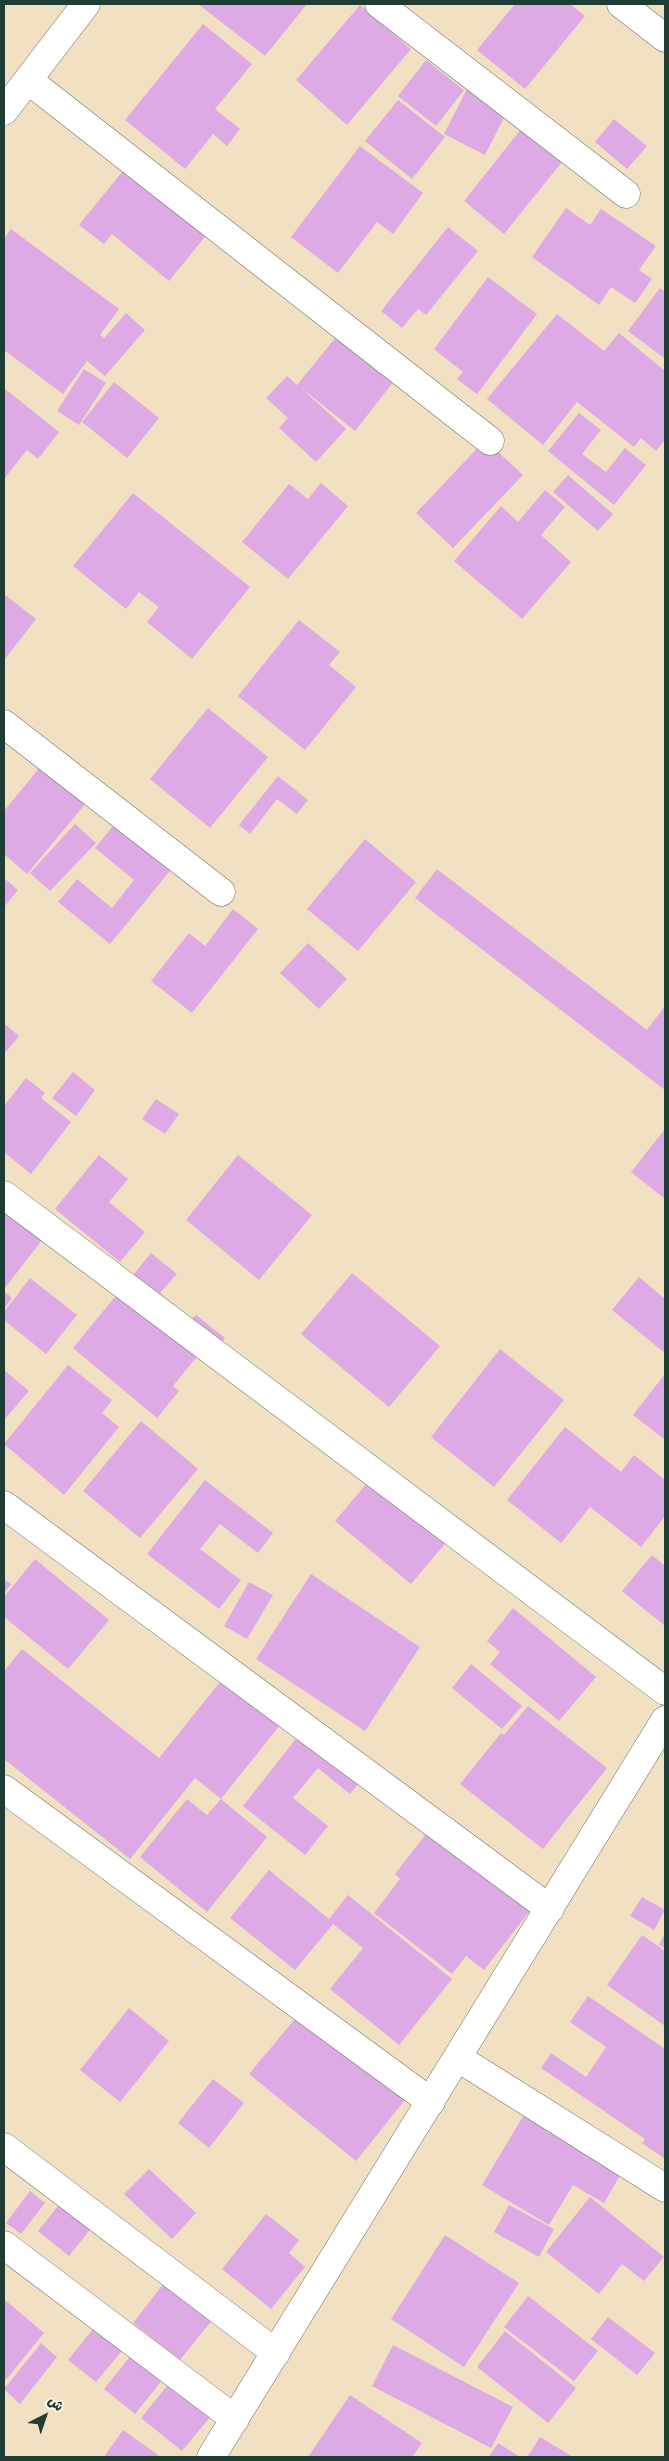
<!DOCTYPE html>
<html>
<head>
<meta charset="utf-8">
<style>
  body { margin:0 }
  #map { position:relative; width:669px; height:2461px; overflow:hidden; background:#f2e0c3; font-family:Dekko,"Playpen Sans Arabic",sans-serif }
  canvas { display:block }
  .frame { position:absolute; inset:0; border:5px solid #1f3d34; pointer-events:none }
  .north { position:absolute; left:20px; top:2391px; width:50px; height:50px; -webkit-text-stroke:4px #fcf5e5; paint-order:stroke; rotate:41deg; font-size:14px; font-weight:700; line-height:20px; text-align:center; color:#1f3d34 }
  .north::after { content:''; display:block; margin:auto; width:18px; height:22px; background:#1f3d34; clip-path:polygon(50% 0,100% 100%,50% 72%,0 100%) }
</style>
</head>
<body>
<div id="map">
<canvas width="669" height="2461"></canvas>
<div class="frame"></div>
<div class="north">ش</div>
</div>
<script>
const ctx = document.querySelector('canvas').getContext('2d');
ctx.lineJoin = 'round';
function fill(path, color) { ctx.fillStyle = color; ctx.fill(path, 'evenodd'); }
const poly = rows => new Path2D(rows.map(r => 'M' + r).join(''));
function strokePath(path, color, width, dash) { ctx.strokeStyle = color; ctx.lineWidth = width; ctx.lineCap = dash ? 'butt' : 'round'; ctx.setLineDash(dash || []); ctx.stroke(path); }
fill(poly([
  [198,4,307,4,265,56],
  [515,4,570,4,585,16,525,89,477,50],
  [360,5,411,49,347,125,296,80],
  [203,24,252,64,215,109,240,129,227,146,213,134,185,169,125,120],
  [426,60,464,90,436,126,398,96],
  [468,87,509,108,485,155,444,134],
  [398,100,445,137,412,179,365,141],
  [529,119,570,152,504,234,464,201],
  [614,119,647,146,627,169,595,142],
  [360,146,423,193,393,234,377,222,338,273,291,237],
  [131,161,213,227,169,281,112,234,104,244,79,225],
  [566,208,590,225,601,209,656,246,639,270,652,279,635,303,611,287,599,305,532,257],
  [448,227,478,251,426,315,418,309,402,328,381,311],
  [11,229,119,309,100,335,104,338,100,343,126,313,145,330,105,376,87,361,63,394,4,350,4,239],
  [488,277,537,314,477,394,457,379,463,372,434,349],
  [660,288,665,292,665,359,628,331],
  [557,314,604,351,619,333,665,371,665,440,656,451,641,438,634,447,577,402,543,445,487,399],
  [345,326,402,371,355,431,300,387,346,429,316,462,279,428,288,418,266,398,287,376,297,385],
  [84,369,106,383,79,425,57,411],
  [114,382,159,418,127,458,82,422],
  [4,388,59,432,38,459,27,450,4,479],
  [579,413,601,430,582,454,606,472,625,448,646,465,614,505,548,451],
  [485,440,523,475,453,548,416,513],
  [568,475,613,514,598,531,553,492],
  [321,483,348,506,288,579,242,542,289,484,308,499],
  [545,490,565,507,541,535,571,562,522,619,454,561,501,506,518,522],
  [133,493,250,587,192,659,147,622,159,607,139,592,126,609,73,566],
  [4,594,36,619,4,660],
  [299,620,340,652,329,665,356,687,305,750,238,696],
  [208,708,268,757,210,828,150,779],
  [41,766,86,803,27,874,4,854,4,811],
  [278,776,308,800,297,814,277,799,250,834,239,825],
  [118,820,174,866,110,944,58,902,77,879,112,908,134,880,95,848],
  [75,824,96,843,50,891,30,873],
  [365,839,416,882,358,951,307,909],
  [437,869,647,1030,665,1006,665,1090,415,898],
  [4,878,18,890,4,907],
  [233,909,258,929,192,1013,151,981,189,933,205,946],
  [308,943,347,979,319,1009,280,973],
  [6,1025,19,1036,4,1054,4,1027],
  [73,1072,95,1090,76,1116,52,1098],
  [26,1078,45,1093,41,1098,71,1122,31,1174,4,1152,4,1106],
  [156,1099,179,1114,165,1134,142,1119],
  [665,1129,665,1199,631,1172],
  [99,1155,128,1179,109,1202,145,1232,120,1262,55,1209],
  [238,1155,312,1215,259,1280,186,1220],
  [4,1208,43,1239,4,1289],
  [151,1253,177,1274,160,1293,192,1319,196,1315,225,1338,210,1356,203,1349,173,1386,179,1391,157,1418,73,1348],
  [352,1273,440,1346,389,1407,301,1334],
  [639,1277,665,1299,665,1353,612,1310],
  [30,1278,77,1315,46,1354,4,1320,4,1312],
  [4,1291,12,1298,4,1309],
  [500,1349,564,1400,494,1487,431,1437],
  [68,1365,112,1400,102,1413,119,1427,64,1495,4,1444],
  [4,1370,29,1391,4,1420],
  [665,1374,665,1440,633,1415],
  [141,1421,198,1469,140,1538,83,1491],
  [565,1427,621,1472,634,1455,665,1480,665,1516,641,1547,590,1507,561,1543,507,1500],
  [384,1463,460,1526,411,1584,335,1521],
  [205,1480,273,1533,258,1553,220,1524,200,1549,241,1580,219,1609,147,1554],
  [652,1555,665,1566,665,1626,622,1591],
  [35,1559,109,1620,68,1669,4,1617,4,1597],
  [311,1574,420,1647,365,1731,256,1659],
  [4,1579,11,1584,4,1593],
  [249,1582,273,1595,247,1639,224,1626],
  [513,1608,596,1677,559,1721,490,1664,500,1652,487,1641],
  [22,1649,159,1758,231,1668,289,1714,221,1799,195,1778,130,1859,4,1759,4,1671],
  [471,1664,522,1706,502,1729,452,1688],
  [528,1706,607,1768,543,1849,460,1784,501,1733,504,1735],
  [306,1726,366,1774,350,1794,318,1768,293,1798,328,1826,305,1855,243,1806],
  [187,1799,207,1815,221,1799,267,1837,207,1912,140,1857],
  [466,1829,546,1890,484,1970,466,1956,452,1974,374,1913,400,1879,395,1874,429,1830,451,1848],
  [269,1870,329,1919,348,1895,452,1979,399,2045,330,1989,363,1948,333,1924,295,1970,230,1918],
  [642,1897,665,1910,654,1930,630,1916],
  [665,1933,665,1948,659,1945],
  [642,1935,665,1951,665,2026,607,1985],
  [588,1996,665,2049,665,2159,642,2143,645,2139,541,2068,551,2053,586,2077,606,2047,570,2022],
  [129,2008,169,2041,120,2102,80,2070],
  [299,2014,405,2100,356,2161,249,2074],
  [213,2079,244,2103,209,2148,178,2123],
  [525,2113,622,2172,604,2203,573,2185,549,2225,482,2185],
  [149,2169,196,2213,172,2239,124,2194],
  [75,2185,106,2210,69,2256,38,2231],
  [30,2191,45,2203,21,2234,6,2223],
  [590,2197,664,2257,644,2281,622,2264,599,2294,546,2252],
  [509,2205,554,2229,539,2257,494,2232],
  [266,2214,299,2240,289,2253,305,2267,271,2309,222,2269],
  [445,2235,519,2283,464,2367,391,2319],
  [178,2265,226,2303,180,2360,133,2323],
  [528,2296,598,2351,574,2381,504,2327],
  [4,2299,44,2333,4,2382],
  [608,2317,655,2353,637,2375,591,2339],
  [98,2323,126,2346,96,2382,68,2360],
  [505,2331,576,2388,548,2423,477,2367],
  [41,2343,57,2357,20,2404,4,2389],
  [393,2345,513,2407,491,2448,372,2386],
  [136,2349,167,2374,135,2414,104,2389],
  [175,2376,216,2410,182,2451,141,2418],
  [350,2395,422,2443,412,2457,308,2457],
  [123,2430,161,2457,104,2457],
  [540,2437,573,2457,527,2457],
  [498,2443,520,2457,489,2457]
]), '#ddaae5');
const minor = poly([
  [379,4,626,194],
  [621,4,665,38],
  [28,80,490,441],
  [4,111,86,4],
  [4,724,221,892],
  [4,1195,665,1691],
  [4,1505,550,1909],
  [4,1789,431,2102],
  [458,2058,665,2188],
  [4,2147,276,2353],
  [4,2245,235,2419],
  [211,2457,665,1720]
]);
strokePath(minor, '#697666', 29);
strokePath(minor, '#fff', 28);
</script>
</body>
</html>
